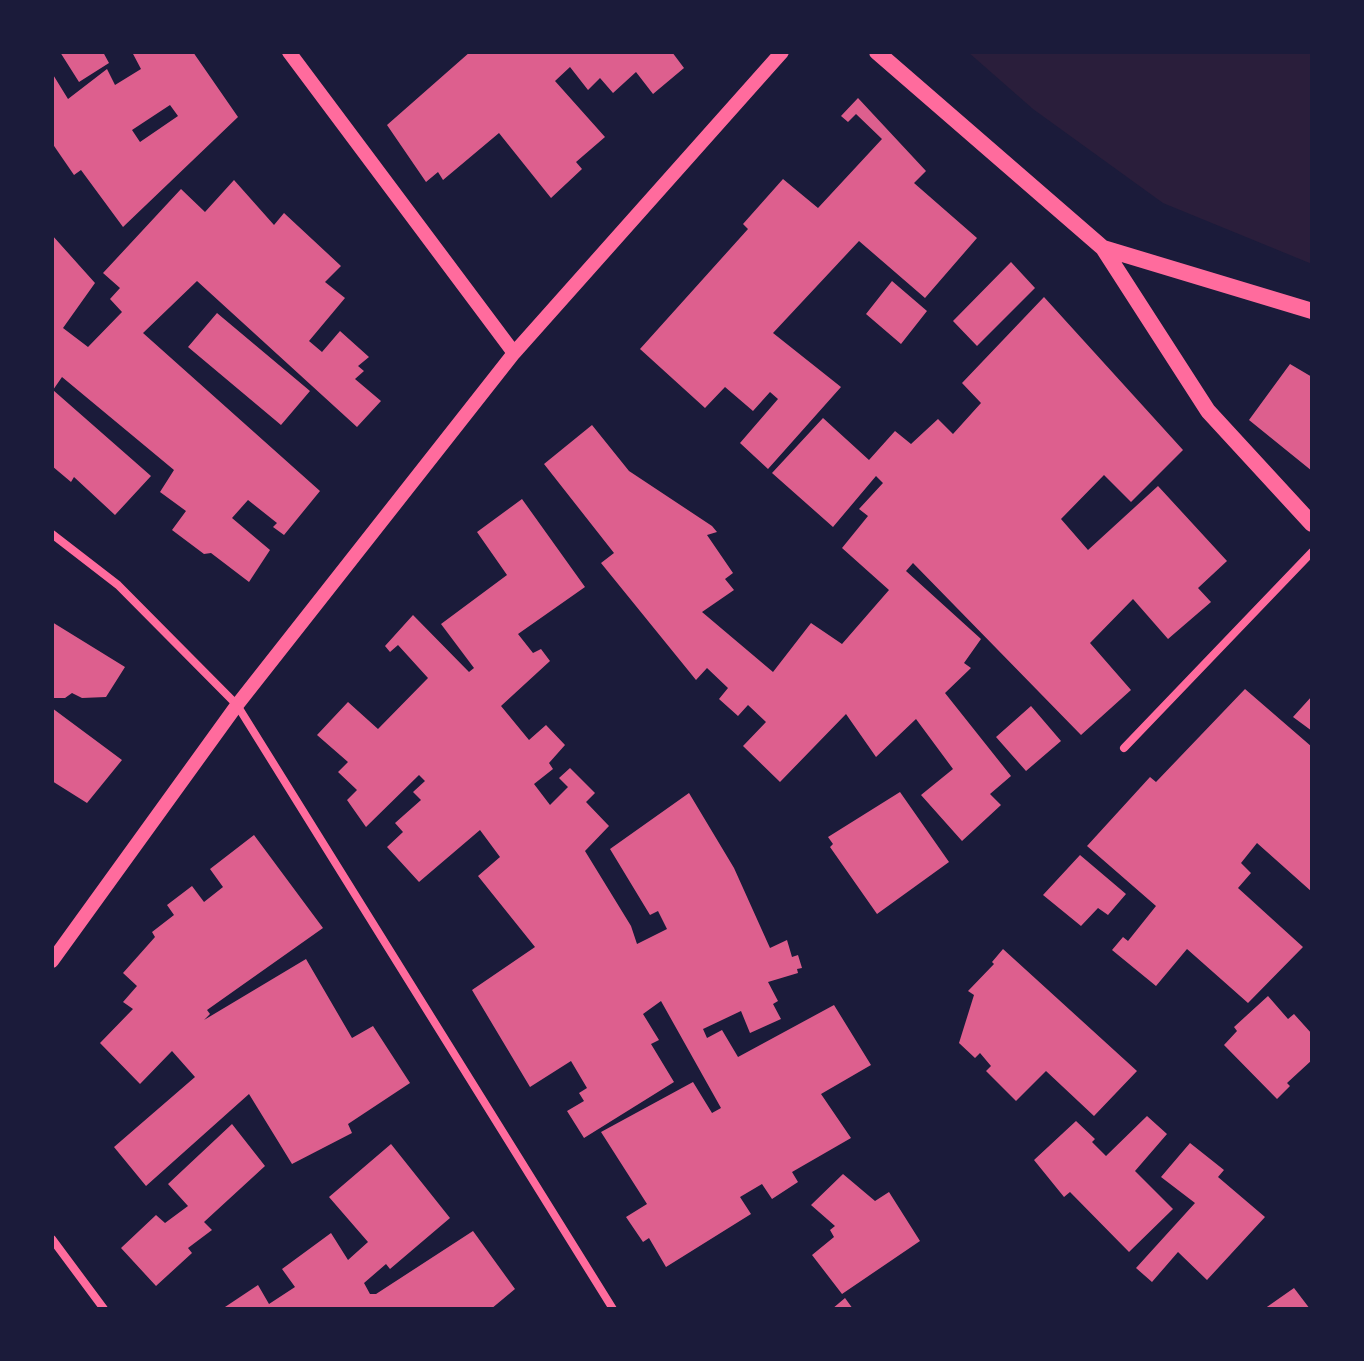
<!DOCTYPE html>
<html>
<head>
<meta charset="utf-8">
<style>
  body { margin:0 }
  #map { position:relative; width:1364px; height:1361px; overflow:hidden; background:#1b1b3a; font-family:"Alegreya Sans",sans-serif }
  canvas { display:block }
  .frame { position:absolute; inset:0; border:54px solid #1b1b3a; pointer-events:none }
</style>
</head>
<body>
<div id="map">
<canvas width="1364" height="1361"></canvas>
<div class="frame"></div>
</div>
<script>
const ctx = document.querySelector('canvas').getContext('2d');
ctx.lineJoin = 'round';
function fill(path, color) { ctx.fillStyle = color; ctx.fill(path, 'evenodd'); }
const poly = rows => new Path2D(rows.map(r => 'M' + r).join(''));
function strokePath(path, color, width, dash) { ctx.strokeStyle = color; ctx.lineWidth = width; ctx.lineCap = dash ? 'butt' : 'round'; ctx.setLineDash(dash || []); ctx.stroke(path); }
fill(poly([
  [968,52,1312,52,1312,264,1163,203,1033,109]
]), '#2a1e3b');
fill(poly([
  [60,52,103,52,109,63,79,82],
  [132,52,193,52,238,117,123,227,81,170,74,175,52,143,52,73,68,99,107,69,115,85,141,69],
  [170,105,178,116,140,142,132,130],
  [470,52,672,52,684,68,653,94,636,72,613,93,600,78,588,90,570,67,555,81,605,137,576,162,582,169,551,198,499,133,443,180,438,172,426,182,387,125],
  [858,98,926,171,914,183,977,238,925,298,859,241,773,333,841,387,768,469,740,443,778,399,770,392,753,411,725,387,705,408,640,349,748,229,743,224,783,179,818,208,882,139,856,114,848,122,841,116],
  [234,180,274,225,284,213,341,266,325,282,345,298,309,341,322,352,340,331,369,357,358,366,364,371,355,379,381,401,357,427,197,281,143,333,320,491,284,535,273,527,277,523,248,500,232,518,270,550,249,582,211,553,204,554,172,530,186,511,160,492,174,470,62,377,53,390,151,476,115,515,74,477,71,482,52,466,52,235,95,283,63,328,88,347,122,312,110,299,120,288,103,273,181,189,205,212],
  [1011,262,1035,288,977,346,953,321],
  [892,281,927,311,901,344,866,314],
  [1044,297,1183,450,1131,502,1104,475,1061,519,1088,550,1158,486,1227,561,1198,588,1211,602,1168,639,1133,599,1090,643,1131,690,1081,735,913,563,906,571,981,639,964,663,971,668,945,693,1011,776,990,794,1001,805,962,841,921,795,953,769,916,719,876,757,846,714,780,782,743,746,766,722,748,705,738,716,719,699,728,688,707,668,696,680,601,563,614,553,544,464,592,425,629,471,712,526,717,532,707,535,733,573,725,579,734,590,702,612,773,672,811,623,842,644,889,590,842,548,868,516,859,509,883,483,876,476,833,527,772,473,823,418,869,460,895,431,911,444,938,419,953,434,981,403,962,383],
  [217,313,310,391,281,425,188,347],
  [1290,364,1312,377,1312,471,1249,420],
  [522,499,585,587,518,634,533,653,541,649,550,661,501,706,529,740,546,725,565,745,549,763,553,769,534,784,550,805,568,787,559,778,570,768,595,793,586,802,609,826,585,851,631,926,637,944,667,929,658,911,650,915,610,849,689,793,734,868,770,948,787,940,792,957,798,955,802,968,797,969,798,973,768,982,778,1001,773,1004,781,1019,750,1033,741,1011,703,1029,707,1038,722,1030,738,1057,834,1005,871,1065,821,1094,851,1138,792,1172,798,1182,772,1199,762,1184,740,1197,751,1214,666,1267,649,1238,643,1242,626,1217,647,1204,601,1132,693,1082,712,1113,721,1108,661,1001,643,1014,659,1040,651,1044,674,1082,584,1138,567,1111,584,1101,579,1093,587,1088,571,1061,530,1087,472,990,535,947,478,876,500,857,480,830,419,882,387,847,403,832,395,823,421,800,413,792,425,781,419,775,366,827,347,800,357,790,338,772,348,762,317,735,348,702,378,729,428,678,398,645,390,652,385,646,413,615,469,672,474,668,441,624,507,575,477,532],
  [52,622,125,667,106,697,82,698,72,693,65,698,52,698],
  [1245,689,1312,747,1312,892,1257,843,1241,863,1251,873,1238,888,1303,947,1248,1003,1187,949,1156,986,1112,950,1123,937,1128,941,1156,906,1087,846,1150,777,1156,782],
  [1312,696,1312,731,1293,717],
  [1031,706,1061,741,1026,771,996,737],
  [52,708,122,760,87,803,52,781],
  [900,792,949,862,877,914,830,847,833,844,828,837],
  [254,835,323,928,207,1010,210,1014,204,1020,306,959,352,1038,373,1026,410,1083,348,1124,352,1133,292,1164,249,1094,146,1186,114,1147,195,1077,172,1051,140,1084,100,1043,133,1009,123,1002,137,986,123,973,155,937,152,932,174,915,167,905,192,886,204,902,223,887,210,869],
  [1080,855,1126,894,1108,915,1098,908,1081,926,1043,895],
  [1003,949,1137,1071,1094,1116,1046,1071,1016,1101,986,1071,991,1066,980,1053,975,1058,959,1043,974,995,968,991,994,964,992,962],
  [1268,996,1288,1019,1294,1014,1312,1034,1312,1060,1287,1083,1290,1086,1277,1099,1224,1045,1237,1031,1234,1027],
  [1147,1116,1167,1134,1135,1171,1173,1209,1129,1252,1070,1192,1064,1197,1034,1160,1076,1121,1095,1139,1092,1142,1106,1156],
  [232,1124,265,1166,204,1222,212,1230,188,1248,192,1253,156,1286,121,1248,156,1215,165,1223,188,1206,168,1184],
  [1190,1143,1224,1170,1218,1177,1265,1217,1207,1280,1178,1252,1152,1282,1136,1268,1195,1203,1161,1177],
  [391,1144,450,1218,390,1269,386,1264,364,1283,370,1294,376,1294,473,1231,515,1289,491,1309,222,1309,258,1285,269,1304,295,1287,282,1269,331,1233,348,1260,368,1242,329,1197],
  [843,1174,875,1201,889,1192,920,1241,842,1294,812,1255,834,1237,830,1230,835,1226,811,1205],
  [1294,1288,1310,1309,1264,1309],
  [845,1298,853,1309,832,1309]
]), '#dd5f8e');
strokePath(poly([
  [52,534,118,585,237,705,613,1309],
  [1124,748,1312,552],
  [52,1239,104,1309]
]), '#ff6b9d', 8);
strokePath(poly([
  [289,52,514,353],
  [52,961,237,705,514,353,782,52]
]), '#ff6b9d', 14);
strokePath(poly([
  [877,52,1103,248,1208,411,1312,524],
  [1103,248,1312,311]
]), '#ff6b9d', 16);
</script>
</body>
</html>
